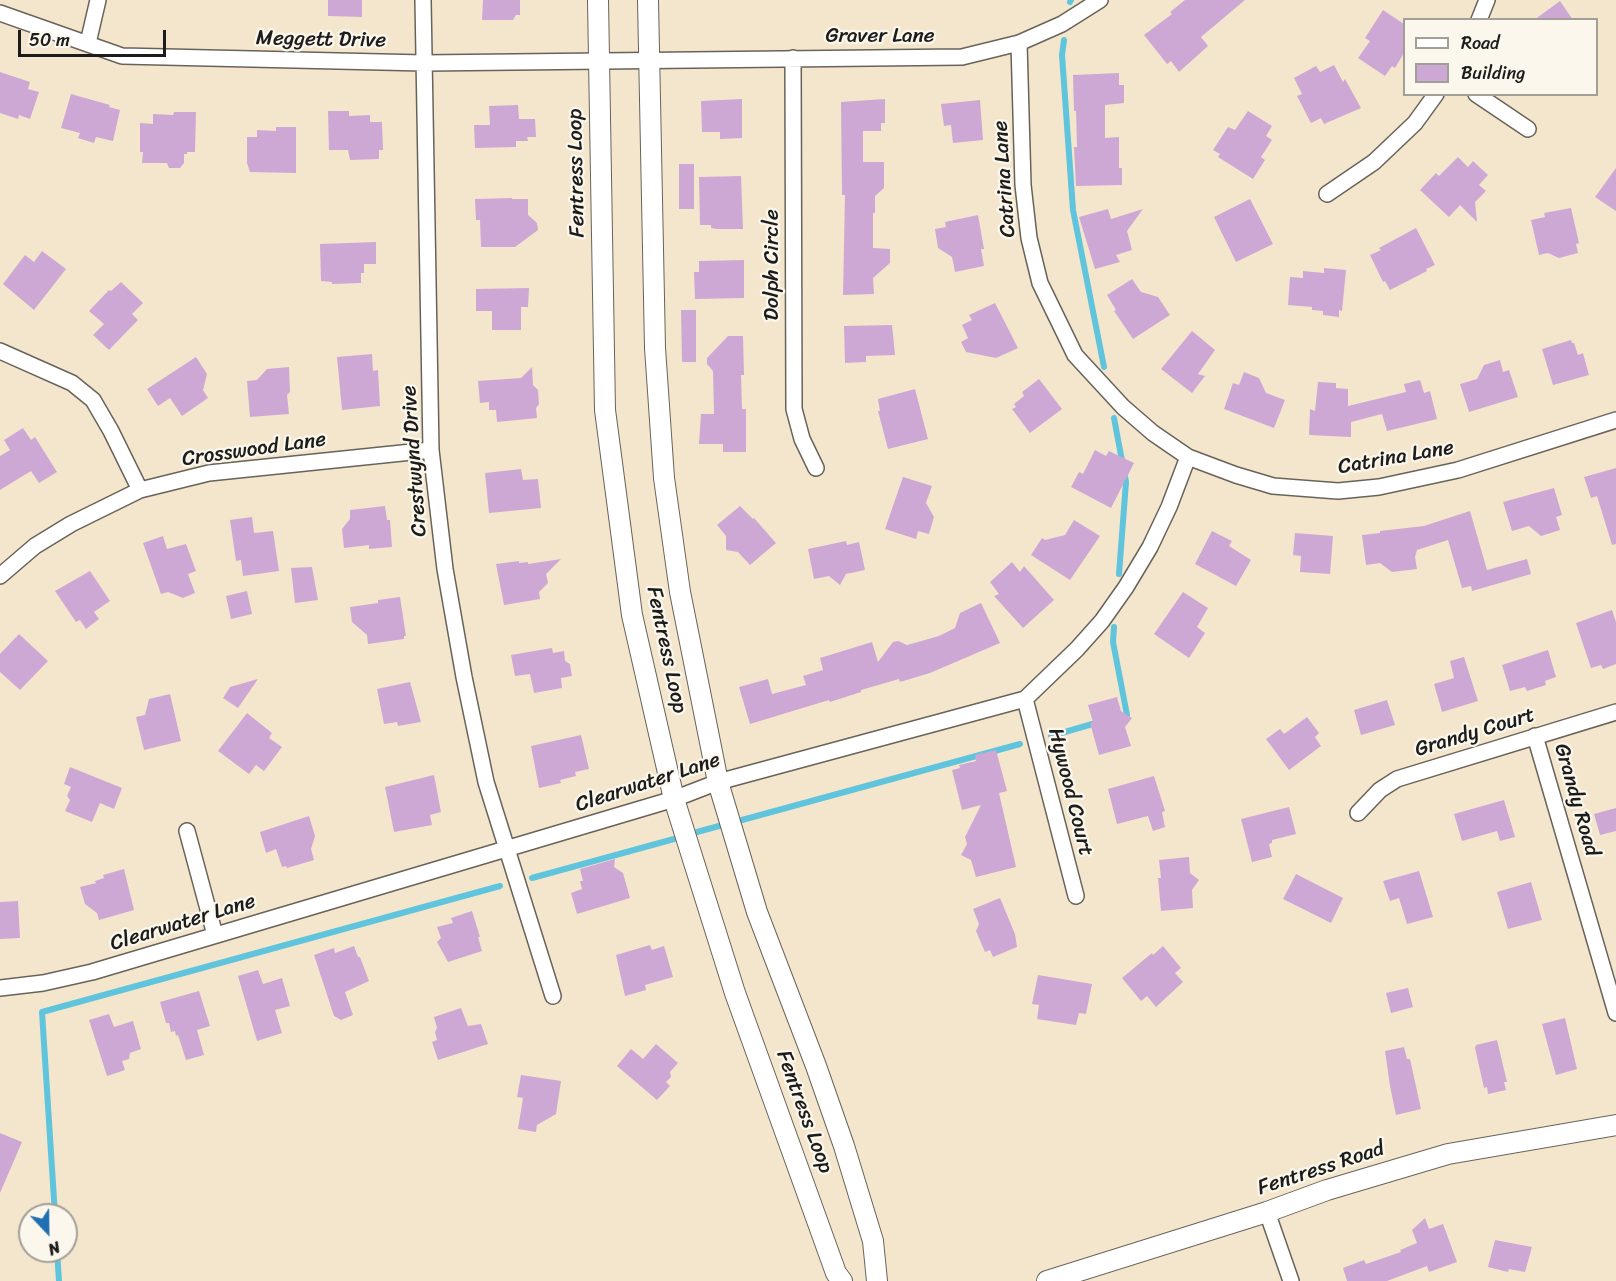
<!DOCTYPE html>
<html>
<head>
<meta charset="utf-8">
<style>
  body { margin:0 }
  #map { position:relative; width:1616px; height:1281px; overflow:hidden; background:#f4e6cd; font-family:Sriracha,sans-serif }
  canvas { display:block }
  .legend { position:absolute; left:1403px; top:18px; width:195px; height:78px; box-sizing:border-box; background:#fbf7ec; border:2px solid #a29f99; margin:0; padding:8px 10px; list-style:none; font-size:18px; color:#1c1c1c }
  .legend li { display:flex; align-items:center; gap:12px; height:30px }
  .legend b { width:30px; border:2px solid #a29f99 }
  .north { position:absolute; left:18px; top:1203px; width:60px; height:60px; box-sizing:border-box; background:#fbf7ec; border:2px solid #a29f99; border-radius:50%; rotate:158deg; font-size:16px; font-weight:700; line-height:24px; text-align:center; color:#1c1c1c }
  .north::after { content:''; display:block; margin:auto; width:21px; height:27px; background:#1f6fb2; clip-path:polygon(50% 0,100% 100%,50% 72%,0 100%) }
  .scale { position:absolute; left:18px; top:30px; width:148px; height:27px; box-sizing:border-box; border:3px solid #1c1c1c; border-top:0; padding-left:8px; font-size:18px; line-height:21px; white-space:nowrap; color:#1c1c1c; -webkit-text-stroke:4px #fbf7ec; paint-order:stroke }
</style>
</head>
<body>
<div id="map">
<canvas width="1616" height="1281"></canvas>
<ul class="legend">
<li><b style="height:8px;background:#fff"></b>Road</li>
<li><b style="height:16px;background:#cea8d5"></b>Building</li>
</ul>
<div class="north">N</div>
<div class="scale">50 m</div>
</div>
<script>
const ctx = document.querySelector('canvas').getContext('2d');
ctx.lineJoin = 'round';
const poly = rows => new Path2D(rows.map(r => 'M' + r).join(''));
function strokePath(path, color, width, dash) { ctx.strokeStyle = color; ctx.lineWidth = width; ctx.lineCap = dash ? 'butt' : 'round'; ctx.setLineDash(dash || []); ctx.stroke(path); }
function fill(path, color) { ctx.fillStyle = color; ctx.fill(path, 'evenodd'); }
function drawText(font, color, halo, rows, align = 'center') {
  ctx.font = font + ' Sriracha,sans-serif'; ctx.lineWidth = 4.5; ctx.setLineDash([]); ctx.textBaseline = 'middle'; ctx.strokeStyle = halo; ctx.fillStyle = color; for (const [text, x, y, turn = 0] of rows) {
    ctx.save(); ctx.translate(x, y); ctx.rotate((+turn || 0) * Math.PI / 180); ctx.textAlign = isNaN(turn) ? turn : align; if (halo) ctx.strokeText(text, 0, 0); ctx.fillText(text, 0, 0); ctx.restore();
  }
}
strokePath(poly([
  [1070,2,1071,0],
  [1064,40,1062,55,1073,210,1104,367],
  [1114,418,1126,482,1119,574],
  [1114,627,1113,642,1127,715,1120,717],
  [1051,736,1096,723],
  [742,820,1020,744],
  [697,832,719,826],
  [532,878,674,839],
  [55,1215,42,1012,500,886],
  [57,1251,59,1281]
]), '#5fc4dc', 6);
fill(poly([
  [328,0,362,0,362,17,328,16],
  [483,0,520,0,520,15,516,15,513,20,482,20],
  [1185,0,1245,0,1201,37,1208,46,1179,72,1171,61,1167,64,1144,35,1172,14,1170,12],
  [1560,1,1573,20,1534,20],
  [1383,10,1404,24,1404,53,1395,68,1392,66,1385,76,1358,58,1370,41,1365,38],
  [1334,65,1343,82,1345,79,1361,108,1324,124,1321,118,1311,123,1297,96,1302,94,1294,78,1316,66,1320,72],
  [0,72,30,82,28,89,39,92,30,119,19,115,18,119,0,113],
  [1119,73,1119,85,1124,85,1124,103,1105,105,1105,138,1119,137,1119,168,1122,168,1122,185,1076,186,1074,147,1077,147,1076,111,1074,111,1073,75],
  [71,94,110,105,109,107,120,110,113,141,96,137,94,143,78,138,80,133,61,128],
  [742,99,742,138,720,139,720,132,702,132,701,101],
  [885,99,885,123,881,123,881,131,863,131,863,162,884,162,884,188,875,196,875,213,873,213,873,248,890,249,890,263,873,278,874,294,843,295,845,195,842,195,841,102],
  [980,100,983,140,953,143,951,125,944,126,941,104],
  [518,105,519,119,535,119,536,137,527,137,528,141,516,141,516,147,475,148,474,125,490,125,489,106],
  [328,111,349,111,349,116,370,115,370,122,382,122,383,150,379,150,379,159,350,160,348,150,329,150],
  [1248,111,1272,126,1266,136,1272,140,1261,157,1265,160,1253,179,1218,157,1220,154,1213,150,1228,127,1235,130],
  [174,112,196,112,195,152,187,152,187,154,184,154,184,163,180,168,169,168,167,163,142,163,143,152,140,152,140,123,153,124,153,114,173,115],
  [276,127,296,127,296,173,250,172,247,163,247,137,257,137,257,130,276,131],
  [1458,157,1468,167,1473,161,1488,175,1479,185,1486,191,1475,202,1477,222,1460,205,1449,217,1420,190,1436,173,1439,176],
  [679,164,694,164,694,209,679,209],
  [1616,168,1616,211,1595,197],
  [741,176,743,229,717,229,711,228,711,225,700,225,699,177],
  [512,198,512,199,528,199,528,215,537,223,538,230,515,247,481,247,480,220,476,220,475,199],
  [1250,199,1273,244,1236,262,1214,217],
  [1571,208,1579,243,1576,244,1578,253,1559,258,1548,253,1539,255,1531,220,1545,217,1544,213],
  [1108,209,1111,219,1143,209,1127,231,1132,250,1116,255,1120,262,1095,269,1079,217],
  [978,215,984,249,981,249,984,266,955,272,952,257,938,248,935,229,946,227,945,222],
  [1416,228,1435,265,1426,269,1427,271,1390,290,1385,281,1383,282,1370,255,1381,250,1379,248],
  [376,242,376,264,364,264,364,273,361,273,361,283,332,284,332,282,321,281,320,244],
  [42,251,66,269,34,310,3,284,25,255,34,262],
  [744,260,744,298,695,299,694,272,699,272,699,261],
  [1324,268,1346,270,1342,311,1339,310,1339,317,1323,315,1323,311,1312,310,1312,307,1288,305,1290,277,1303,278,1303,271,1324,273],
  [1132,279,1141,292,1158,297,1170,315,1133,339,1114,311,1116,310,1107,295],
  [121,282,143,303,132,314,138,320,109,350,93,335,104,324,89,311,109,290,111,291],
  [529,288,528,307,521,307,521,330,492,330,492,311,476,311,476,289],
  [995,303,1018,348,996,358,966,352,961,342,968,338,962,325,972,320,969,315],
  [681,310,696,310,696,362,682,362],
  [892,325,895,355,866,356,866,362,845,363,844,326],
  [1192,331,1215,350,1198,374,1205,376,1192,393,1161,369],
  [728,336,743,336,744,375,741,375,742,409,746,409,746,452,723,452,723,444,699,444,701,414,714,414,713,371,707,364,707,358],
  [1571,340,1572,343,1574,343,1578,355,1583,353,1589,375,1553,385,1542,349],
  [372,354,373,371,378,370,380,406,342,410,337,357],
  [196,357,207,374,203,390,208,398,182,416,170,398,158,406,147,389],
  [1500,360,1503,372,1509,370,1518,397,1469,412,1460,384,1477,379,1484,365],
  [289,367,290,392,287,395,289,414,250,417,247,381,257,380,267,369],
  [532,367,533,385,538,390,539,404,536,408,537,418,497,422,496,410,489,410,489,402,480,403,478,381,521,378],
  [1244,372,1259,378,1266,393,1285,400,1274,428,1224,409,1233,383,1239,385],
  [1039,379,1062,409,1030,433,1012,409,1016,407,1014,404,1024,396,1022,392],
  [1420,380,1424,393,1430,391,1437,419,1387,431,1382,414,1351,422,1351,437,1309,435,1310,409,1315,411,1318,382,1336,383,1336,388,1348,389,1348,406,1406,392,1404,384],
  [915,389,928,439,888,449,878,411,880,411,878,399],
  [23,428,31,440,35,437,57,472,39,483,31,471,0,490,0,456,10,450,4,440],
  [1095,450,1106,456,1109,451,1134,463,1111,508,1071,487,1079,472,1083,474],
  [1616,468,1616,544,1612,545,1597,496,1591,498,1584,477],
  [521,469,523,480,538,479,541,508,489,513,485,473],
  [903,477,932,486,926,503,934,517,929,534,918,531,916,539,885,529],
  [1554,488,1562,515,1556,517,1560,530,1541,536,1529,526,1512,531,1503,502],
  [385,506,387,520,390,520,392,547,369,549,369,545,344,548,342,529,350,519,350,510],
  [740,506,753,519,754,518,776,543,750,565,738,552,726,550,726,536,717,525],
  [1470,511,1487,570,1527,559,1531,574,1472,591,1471,586,1462,588,1448,540,1417,550,1415,557,1417,569,1392,572,1380,563,1366,565,1362,535,1380,533,1380,531,1424,526],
  [252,517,254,533,273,531,279,571,243,576,241,560,236,561,230,520],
  [1074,520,1100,536,1070,580,1031,555,1042,538,1045,540,1065,535],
  [1212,531,1232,541,1229,546,1251,560,1236,586,1195,564],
  [1295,533,1333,536,1330,574,1300,572,1301,556,1293,555],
  [163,536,167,549,186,544,196,571,188,574,195,593,183,598,168,592,161,594,143,543],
  [846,541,847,545,859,542,865,570,846,574,840,585,829,576,814,579,808,549],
  [561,559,546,574,548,583,539,592,540,599,504,605,496,564,519,561,519,563,528,562,528,564],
  [1012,562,1020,572,1024,566,1054,600,1023,628,994,596,999,594,990,582],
  [312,567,318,600,295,603,291,568],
  [90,571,110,601,94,612,99,619,86,629,80,620,76,622,55,591],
  [247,591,252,614,231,619,226,596],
  [1183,592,1208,608,1197,627,1205,633,1189,658,1154,634],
  [400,597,406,636,404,636,404,639,368,644,367,635,352,622,350,607,378,603,378,600],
  [981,603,1000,643,930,673,900,682,899,679,861,690,861,692,830,702,829,700,750,724,739,687,768,679,772,694,806,685,803,676,823,670,820,658,872,642,878,662,893,642,898,641,907,645,939,636,955,628,960,613],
  [1612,610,1616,622,1616,664,1603,669,1601,665,1591,668,1576,623],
  [19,634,48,661,20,690,0,672,0,654],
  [552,648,553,653,564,651,565,661,570,664,572,676,561,678,562,688,534,693,530,674,515,676,511,655],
  [1548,650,1556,677,1545,681,1546,685,1527,691,1525,687,1510,691,1502,665],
  [1464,657,1478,701,1442,712,1434,684,1454,678,1450,661],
  [258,679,238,708,223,698,230,687],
  [410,682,421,722,398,726,397,722,384,724,377,689],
  [170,694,181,741,144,750,136,717,145,715,149,699],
  [1117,697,1121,711,1132,718,1125,727,1131,746,1099,755,1090,723,1093,722,1088,705],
  [1387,700,1395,725,1361,735,1354,710],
  [247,713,272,733,269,738,282,747,264,771,256,765,249,774,218,751],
  [1307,717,1319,733,1315,737,1321,746,1289,770,1266,739,1280,729,1284,734],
  [581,735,589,769,575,772,576,776,560,780,561,783,539,788,531,746],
  [996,750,1007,791,999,793,1016,867,976,877,971,860,961,855,967,844,965,837,981,805,962,810,952,770,960,768,959,765,976,761,975,755],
  [70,767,122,788,114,809,100,803,92,822,65,811,70,800,67,796,71,787,64,784],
  [434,775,441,812,430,815,432,825,394,832,385,787],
  [1154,776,1165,811,1162,812,1165,827,1153,831,1148,816,1117,824,1108,789],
  [1504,800,1515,837,1500,841,1497,831,1462,841,1454,814],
  [1289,807,1296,834,1272,840,1272,843,1269,844,1272,857,1252,862,1241,819],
  [1616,808,1616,831,1600,835,1594,814],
  [309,816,315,836,311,849,314,860,287,868,286,866,282,867,276,849,266,853,260,832],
  [1189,857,1190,873,1199,880,1192,890,1193,908,1161,911,1158,878,1161,878,1159,860],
  [615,859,614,867,623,873,630,898,577,914,571,893,582,889,580,881,583,881,580,869],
  [124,869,134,910,99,920,97,913,85,904,80,887,96,883,95,881,104,878,103,875],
  [1419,871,1433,917,1407,924,1399,898,1390,901,1383,881],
  [1296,874,1343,898,1331,923,1283,899],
  [1531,882,1542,920,1508,929,1497,892],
  [1000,898,1015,934,1017,947,993,957,990,950,985,952,976,931,979,924,973,909],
  [18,901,20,938,0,939,0,902],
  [472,911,480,937,478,937,482,951,448,962,437,942,441,938,437,927,453,923,451,918],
  [650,945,652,950,664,946,673,977,645,985,646,990,625,996,616,955],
  [354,946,358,957,360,957,369,981,345,992,353,1015,341,1020,334,1016,314,955,334,948,335,953],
  [1163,946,1181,968,1175,973,1183,982,1156,1007,1147,996,1141,1001,1122,978,1152,953,1153,955],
  [258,970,263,984,282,978,290,1006,275,1010,282,1033,257,1041,238,976],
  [1038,975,1092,984,1086,1014,1079,1013,1076,1025,1037,1019,1039,1005,1032,1004],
  [1408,988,1413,1007,1391,1013,1386,993],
  [199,991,210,1026,197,1030,204,1055,186,1060,178,1035,176,1036,175,1031,171,1032,169,1023,166,1023,160,1002],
  [461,1008,468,1026,481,1024,488,1044,438,1060,432,1042,437,1040,435,1032,437,1028,434,1017],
  [109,1014,114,1027,133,1021,141,1049,130,1053,129,1059,122,1061,125,1070,107,1076,89,1020],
  [1565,1018,1577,1069,1556,1075,1542,1024],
  [1497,1040,1507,1082,1504,1082,1506,1090,1488,1094,1487,1087,1484,1088,1475,1048,1476,1045],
  [656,1044,678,1063,670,1072,671,1077,666,1082,670,1086,657,1100,617,1066,631,1049,643,1059],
  [1404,1047,1407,1059,1410,1059,1421,1109,1396,1115,1390,1086,1385,1051],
  [521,1075,561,1081,556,1114,537,1125,536,1132,518,1129,523,1098,517,1097],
  [0,1133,22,1142,0,1193],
  [1425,1218,1429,1229,1443,1224,1457,1262,1429,1272,1427,1266,1387,1281,1347,1281,1343,1268,1364,1260,1366,1264,1401,1252,1400,1250,1417,1243,1412,1230],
  [1495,1240,1532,1247,1525,1272,1509,1269,1508,1272,1488,1267]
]), '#cea8d5');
const minor = poly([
  [423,0,431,450,445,569,464,677,486,782,553,996],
  [0,13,122,56,424,63,962,57,1019,43,1062,24,1100,0],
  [1479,20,1487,0],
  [88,43,98,0],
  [1019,43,1023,185,1029,238,1040,283,1075,355,1123,407,1153,433,1188,457,1236,475,1273,486,1338,491,1379,487,1458,470,1616,420],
  [793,58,794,409,802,439,816,468],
  [1476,94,1528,129],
  [1327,194,1374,162,1415,123,1436,94],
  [0,351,72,383,93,400,111,431,140,490],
  [0,576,35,546,71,524,140,490,209,473,431,450],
  [1025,699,1076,896],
  [1535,736,1616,1013],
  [1358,813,1380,790,1397,779,1616,712],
  [187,831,215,935],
  [0,988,43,983,92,972,674,799,718,782,1025,699,1077,649,1102,621,1126,587,1150,547,1169,507,1188,457],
  [1267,1212,1291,1281]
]);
const tertiary = poly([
  [598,0,605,410,632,615,674,799,735,993,836,1273,842,1281],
  [648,0,655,348,664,478,680,592,718,782,757,912,816,1066,844,1146,873,1241,877,1281],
  [1047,1281,1267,1212,1327,1190,1448,1154,1616,1125]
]);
strokePath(minor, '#68635a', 18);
strokePath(tertiary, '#68635a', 22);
strokePath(minor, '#fff', 15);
strokePath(tertiary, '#fff', 20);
drawText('21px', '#1c1c1c', '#fbf7ec', [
  ["Graver Lane",880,37],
  ["Meggett Drive",321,40,1],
  ["Fentress Loop",577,173,-91],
  ["Catrina Lane",1005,179,-94],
  ["Dolph Circle",773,265,-90],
  ["Crosswood Lane",254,450,-8],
  ["Catrina Lane",1396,458,-10],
  ["Crestwynd Drive",415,461,-94],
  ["Fentress Loop",666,650,78],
  ["Grandy Court",1475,733,-17],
  ["Clearwater Lane",648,783,-18],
  ["Hywood Court",1070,792,76],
  ["Grandy Road",1576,800,74],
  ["Clearwater Lane",183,923,-17],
  ["Fentress Loop",804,1112,70],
  ["Fentress Road",1321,1169,-18]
]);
</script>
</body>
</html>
